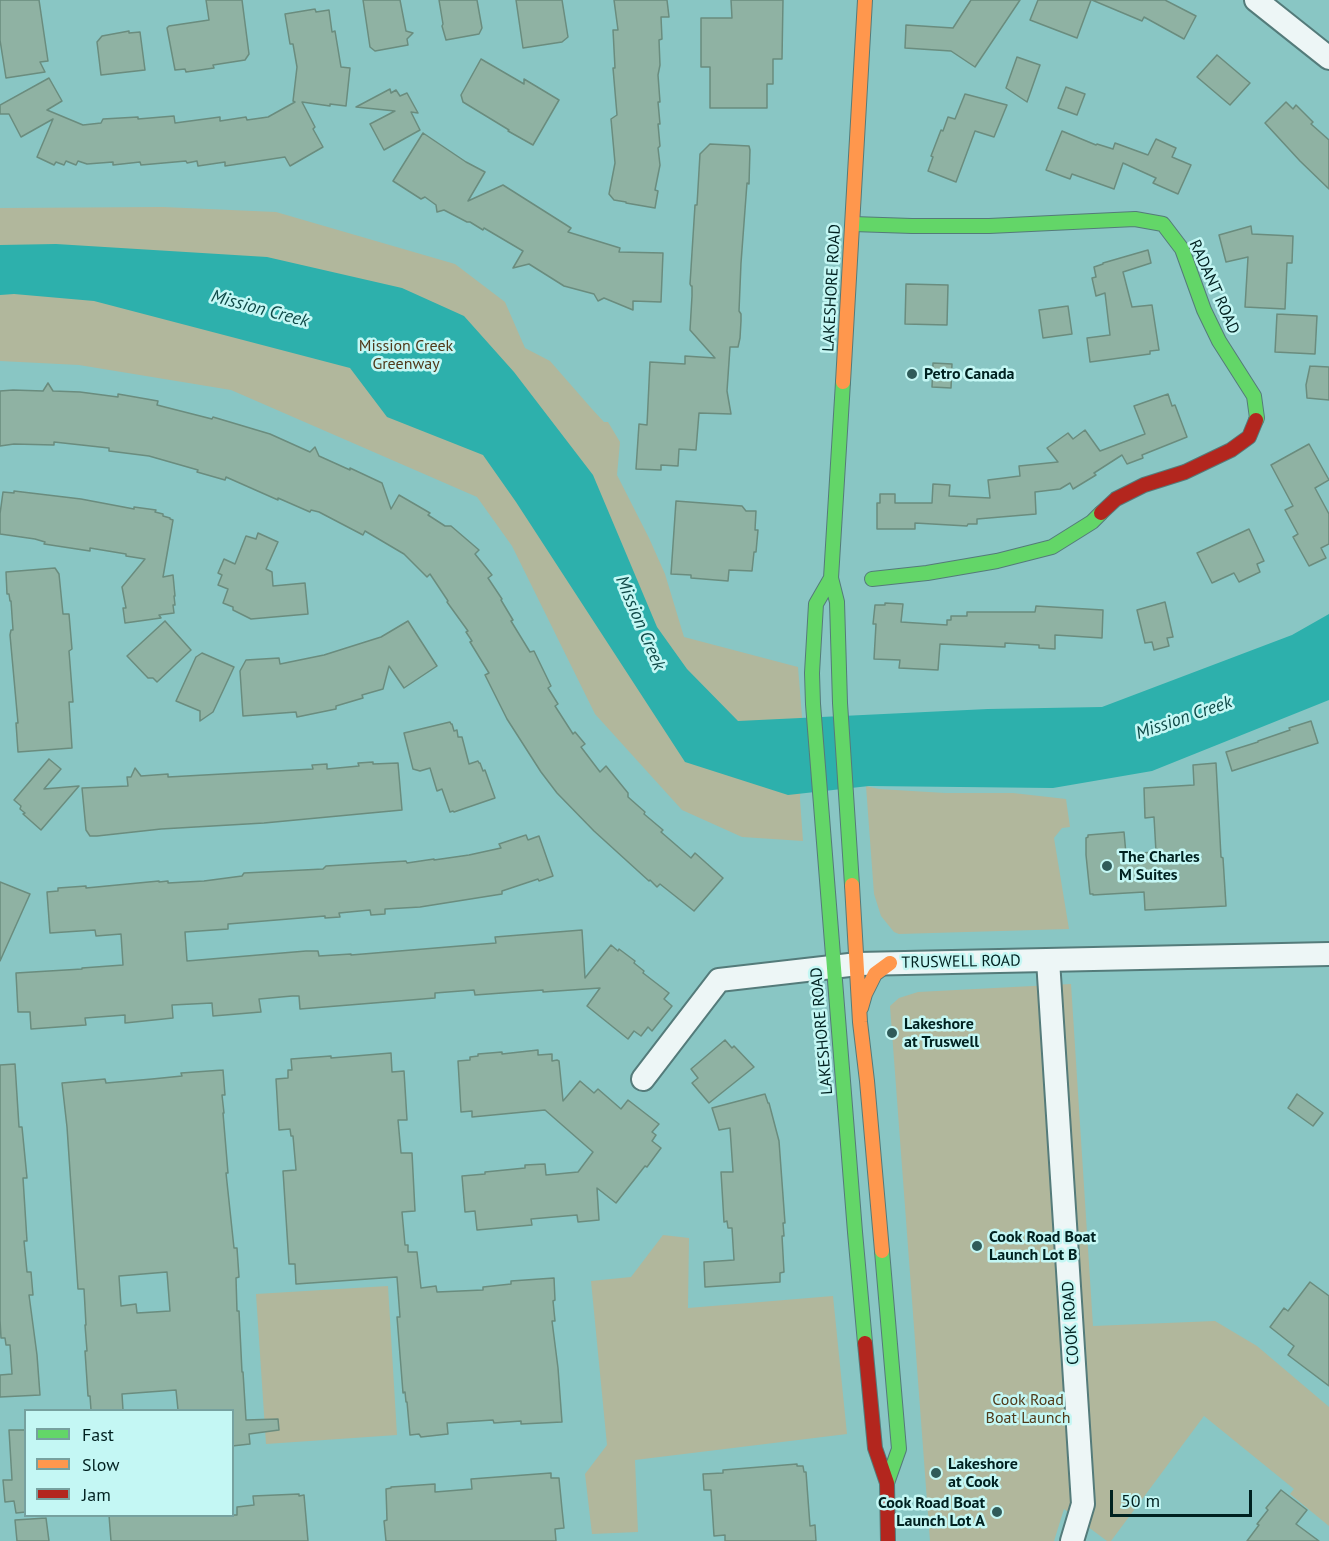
<!DOCTYPE html>
<html>
<head>
<meta charset="utf-8">
<style>
  body { margin:0 }
  #map { position:relative; width:1329px; height:1541px; overflow:hidden; background:#89c6c4; font-family:"PT Sans",sans-serif }
  canvas { display:block }
  .legend { position:absolute; left:24px; top:1409px; width:210px; height:108px; box-sizing:border-box; background:#c4f7f4; border:2px solid #76a19f; margin:0; padding:8px 10px; list-style:none; font-size:18px; color:#002120 }
  .legend li { display:flex; align-items:center; gap:12px; height:30px }
  .legend b { width:30px; border:2px solid #76a19f }
  .scale { position:absolute; left:1110px; top:1490px; width:142px; height:27px; box-sizing:border-box; border:3px solid #002120; border-top:0; padding-left:8px; font-size:18px; line-height:21px; white-space:nowrap; color:#002120; -webkit-text-stroke:4px #c4f7f4; paint-order:stroke }
</style>
</head>
<body>
<div id="map">
<canvas width="1329" height="1541"></canvas>
<ul class="legend">
<li><b style="height:8px;background:#63d668"></b>Fast</li>
<li><b style="height:8px;background:#ff974d"></b>Slow</li>
<li><b style="height:8px;background:#b3261e"></b>Jam</li>
</ul>
<div class="scale">50 m</div>
</div>
<script>
const ctx = document.querySelector('canvas').getContext('2d');
ctx.lineJoin = 'round';
function fill(path, color) { ctx.fillStyle = color; ctx.fill(path, 'evenodd'); }
const poly = rows => new Path2D(rows.map(r => 'M' + r).join(''));
function strokePath(path, color, width, dash) { ctx.strokeStyle = color; ctx.lineWidth = width; ctx.lineCap = dash ? 'butt' : 'round'; ctx.setLineDash(dash || []); ctx.stroke(path); }
function drawText(font, color, halo, rows, align = 'center') {
  ctx.font = font + ' "PT Sans",sans-serif'; ctx.lineWidth = 5; ctx.setLineDash([]); ctx.textBaseline = 'middle'; ctx.strokeStyle = halo; ctx.fillStyle = color; for (const [text, x, y, turn = 0] of rows) {
    ctx.save(); ctx.translate(x, y); ctx.rotate((+turn || 0) * Math.PI / 180); ctx.textAlign = isNaN(turn) ? turn : align; if (halo) ctx.strokeText(text, 0, 0); ctx.fillText(text, 0, 0); ctx.restore();
  }
}
fill(poly([
  [163,207,276,212,455,264,505,302,525,348,550,361,592,409,604,422,608,422,620,442,617,475,649,538,665,574,684,637,798,667,803,729,800,799,803,841,742,837,682,810,595,714,512,546,477,497,231,390,79,365,0,361,0,208],
  [866,786,879,789,945,793,1013,793,1066,799,1070,827,1062,828,1054,838,1069,929,899,934,894,932,881,916,874,894],
  [1071,984,1093,1326,1215,1321,1257,1346,1329,1407,1329,1526,1290,1494,1294,1489,1204,1416,1111,1541,1107,1541,1064,1509,1054,1541,930,1541,890,1006,899,998,918,992],
  [663,1235,689,1238,688,1308,833,1296,847,1434,635,1460,638,1532,592,1534,585,1474,607,1445,591,1281,631,1277],
  [388,1286,397,1435,266,1444,256,1294]
]), '#b1b79c');
fill(poly([
  [56,244,267,257,402,288,464,316,514,372,593,475,657,627,687,669,738,721,988,709,1102,707,1292,635,1329,614,1329,700,1152,771,1053,788,869,786,788,795,685,762,516,502,483,455,387,417,350,368,94,301,14,294,0,295,0,245]
]), '#2db0ac');
const building = poly([
  [0,0,39,0,48,61,40,62,45,72,6,78,0,40,0,0],
  [206,0,242,0,249,54,245,60,213,65,214,68,186,72,185,69,175,70,167,28,169,26,209,20,206,0],
  [363,0,400,0,406,31,413,33,407,39,408,45,375,51,370,47,363,0],
  [439,0,477,0,482,28,479,34,446,40,442,26,443,24,439,0],
  [516,0,562,0,568,37,562,42,523,48,516,0],
  [614,0,667,0,669,17,661,17,662,39,659,40,660,65,658,75,660,102,658,102,660,124,658,124,660,146,658,148,660,165,655,190,658,191,655,208,626,203,626,202,614,200,609,194,615,163,611,119,617,115,613,68,615,68,613,30,618,30,614,0],
  [731,0,783,0,782,59,773,59,773,84,767,84,767,108,710,108,710,67,701,67,701,18,732,18,731,0],
  [971,0,1020,0,975,67,951,51,905,48,906,25,953,28,971,0],
  [1038,0,1091,0,1077,38,1030,20,1038,0],
  [1092,0,1165,0,1196,16,1184,39,1144,17,1142,21,1092,0],
  [315,9,316,12,329,10,332,32,335,31,341,67,350,68,346,106,330,104,330,106,302,102,315,127,313,129,323,147,290,166,285,157,225,166,225,162,198,166,197,161,187,163,186,161,141,165,140,162,113,165,113,162,87,164,78,161,76,165,66,161,64,165,56,162,54,165,37,157,53,119,21,137,9,114,0,114,0,105,49,78,62,101,47,110,83,125,101,123,103,119,138,117,138,119,174,116,175,123,220,117,220,121,246,117,247,120,268,117,295,102,293,101,297,67,293,44,290,44,285,14,315,9],
  [129,31,129,33,140,32,145,70,101,75,97,42,102,36,129,31],
  [1217,55,1250,83,1230,105,1197,77,1217,55],
  [1017,57,1040,65,1027,102,1006,88,1017,57],
  [481,59,524,84,524,79,559,100,533,145,508,131,509,130,463,102,461,95,481,59],
  [1066,87,1085,94,1077,115,1058,108,1066,87],
  [390,89,391,93,396,90,400,96,407,93,418,113,411,112,420,130,384,150,370,124,395,111,356,107,390,89],
  [965,94,1007,105,994,137,975,131,956,182,928,171,933,157,931,156,941,130,943,131,948,117,955,119,965,94],
  [1286,102,1293,109,1296,105,1313,122,1311,124,1329,140,1329,189,1300,161,1265,123,1286,102],
  [1062,131,1096,145,1097,144,1113,149,1115,143,1148,155,1156,139,1176,148,1172,157,1191,165,1178,194,1153,183,1156,178,1123,163,1114,189,1072,174,1070,179,1046,170,1062,131],
  [423,133,466,162,485,172,468,201,503,185,571,228,568,232,620,248,619,252,663,253,661,302,633,301,633,310,604,298,598,301,594,294,564,286,529,264,513,268,523,251,484,228,483,230,470,222,467,222,444,210,437,212,436,205,425,197,421,199,393,181,423,133],
  [710,144,749,146,750,150,749,184,747,183,741,263,739,311,741,314,741,321,740,338,738,347,730,347,727,391,731,414,699,413,696,450,679,449,678,466,661,465,661,470,636,469,639,424,647,425,650,362,685,364,685,356,715,358,690,330,692,296,692,286,691,286,690,284,695,205,697,205,700,154,710,144],
  [1251,226,1252,234,1293,236,1292,263,1287,263,1285,309,1245,307,1248,257,1226,262,1219,235,1251,226],
  [1148,250,1151,263,1123,272,1132,307,1152,305,1159,350,1150,351,1150,354,1090,362,1087,338,1110,335,1105,293,1096,296,1092,278,1096,277,1094,267,1103,264,1103,263,1148,250],
  [906,284,948,285,947,325,905,324,906,284],
  [1068,306,1072,334,1043,338,1039,310,1068,306],
  [1277,314,1317,316,1315,354,1275,352,1277,314],
  [933,363,952,364,951,388,932,387,933,363],
  [1310,366,1329,367,1329,400,1307,398,1306,385,1310,366],
  [48,383,53,391,80,392,118,397,118,394,158,401,157,405,212,419,213,417,270,434,310,452,315,447,319,456,350,470,350,468,382,483,391,509,399,495,430,513,428,515,445,526,451,526,479,550,475,554,492,575,488,578,502,599,501,600,513,620,511,621,530,652,534,651,551,686,548,688,558,704,555,706,573,734,575,732,585,744,581,747,600,772,606,766,628,793,628,797,645,812,644,814,663,830,661,832,691,858,695,853,723,878,694,911,660,884,657,887,650,880,649,881,594,831,557,793,541,772,507,719,485,675,489,673,470,642,472,641,466,632,468,631,447,602,448,601,430,574,427,577,404,554,365,531,363,535,319,512,311,510,310,512,278,498,278,500,226,477,225,480,197,472,198,470,149,456,109,451,109,448,54,442,54,445,14,444,0,446,0,391,13,390,43,391,48,383],
  [1168,394,1172,406,1175,405,1187,437,1142,455,1143,458,1127,464,1122,455,1094,473,1096,475,1073,489,1070,483,1060,489,1035,492,1036,514,977,519,977,524,968,524,967,526,915,523,915,529,877,529,877,503,880,503,880,494,895,494,895,503,932,503,933,484,950,485,949,496,990,498,988,480,1020,476,1019,466,1058,462,1047,448,1068,433,1073,439,1085,430,1100,451,1145,434,1134,406,1168,394],
  [1309,444,1329,480,1315,488,1329,514,1329,544,1321,548,1326,558,1309,566,1293,537,1298,534,1285,510,1293,506,1271,465,1309,444],
  [14,491,81,499,134,509,134,507,156,510,155,512,163,514,163,516,170,518,170,519,173,520,163,577,173,575,175,596,174,596,175,605,173,605,174,613,159,615,161,618,125,623,123,608,126,608,122,587,145,559,126,556,126,554,90,548,90,551,44,544,45,542,35,539,0,534,0,514,3,492,14,493,14,491],
  [676,501,742,506,746,511,756,511,755,530,758,530,756,552,754,552,752,571,729,570,728,581,691,578,691,575,671,574,676,501],
  [1249,529,1264,561,1257,564,1260,572,1239,582,1234,573,1212,583,1197,553,1249,529],
  [258,533,278,542,266,569,272,572,273,586,305,583,308,614,251,619,233,610,233,607,223,603,228,589,218,585,222,575,218,573,224,559,235,564,246,536,256,539,258,533],
  [55,568,59,574,63,614,69,614,72,649,69,651,73,702,69,702,72,748,18,752,16,723,18,723,10,635,11,630,13,630,11,601,10,601,9,594,7,594,6,572,55,568],
  [1165,602,1173,637,1167,638,1169,646,1154,650,1152,642,1145,643,1137,610,1165,602],
  [885,603,903,604,901,622,947,625,947,620,951,620,951,616,967,616,967,612,1035,612,1036,606,1103,610,1102,638,1055,635,1055,649,1039,648,1039,645,1005,643,1005,647,940,644,938,670,899,668,900,660,874,659,876,624,873,624,875,605,885,605,885,603],
  [165,621,191,650,157,682,153,678,148,678,127,656,165,621],
  [408,621,437,666,404,688,389,666,383,689,362,695,363,698,336,706,336,709,297,717,296,712,243,716,240,671,246,660,279,658,280,664,324,655,381,637,408,621],
  [202,653,234,667,213,712,200,721,200,711,176,701,196,657,202,653],
  [1311,721,1318,743,1232,771,1226,752,1258,742,1258,741,1290,730,1289,728,1311,721],
  [450,722,451,724,452,724,454,731,457,730,458,737,462,737,469,764,478,761,479,763,480,763,483,771,485,770,495,798,454,812,453,811,450,812,442,789,437,791,430,768,420,771,413,769,404,733,450,722],
  [49,759,61,769,44,789,79,786,41,830,23,814,25,813,20,809,21,806,14,800,49,759],
  [373,762,373,764,398,763,402,810,264,823,161,829,97,836,90,836,86,830,82,788,128,786,127,777,131,777,135,768,141,776,168,774,168,777,313,769,312,765,327,764,327,769,359,766,358,763,373,762],
  [1216,763,1221,857,1223,858,1226,906,1145,910,1144,892,1093,895,1093,894,1090,894,1086,855,1086,838,1088,837,1088,835,1124,832,1126,854,1156,852,1154,817,1145,818,1144,788,1194,785,1193,765,1216,763],
  [526,835,528,840,539,836,553,876,539,881,538,879,502,891,502,894,420,907,385,909,385,914,371,915,370,910,339,913,340,917,325,918,325,916,228,924,228,929,185,932,187,961,306,951,318,951,319,956,351,954,351,955,496,943,495,937,582,930,585,978,611,945,618,951,619,949,635,961,634,963,644,971,643,973,669,993,664,999,672,1006,652,1031,648,1027,641,1036,634,1031,628,1039,587,1006,600,988,543,992,543,990,475,995,474,990,435,993,435,998,300,1009,299,996,292,996,259,999,261,1012,213,1016,212,1003,172,1005,173,1018,125,1023,125,1015,85,1018,86,1025,31,1029,30,1012,18,1012,16,973,82,969,82,968,123,965,121,934,96,936,95,930,50,933,47,892,58,891,58,888,86,886,86,888,159,881,159,882,168,881,168,883,204,881,242,876,244,873,323,869,326,866,406,861,407,863,434,859,434,860,469,855,501,848,499,844,526,835],
  [0,882,30,894,0,961,0,882],
  [725,1040,732,1048,734,1046,754,1067,709,1103,692,1083,698,1078,691,1069,725,1040],
  [538,1050,538,1055,552,1054,552,1061,557,1060,559,1061,563,1101,580,1081,594,1093,598,1089,621,1109,628,1100,659,1124,652,1132,656,1135,652,1141,661,1148,647,1167,645,1166,616,1203,597,1188,599,1220,578,1222,577,1215,531,1219,532,1225,477,1230,475,1211,465,1212,462,1176,485,1174,485,1172,525,1168,525,1165,545,1164,546,1175,578,1172,593,1152,545,1110,472,1117,472,1111,461,1112,458,1061,470,1060,470,1057,478,1056,478,1054,502,1052,502,1054,538,1050],
  [391,1053,392,1072,404,1071,407,1120,398,1120,401,1153,412,1153,415,1211,402,1212,405,1245,408,1245,408,1252,417,1252,421,1288,436,1286,437,1292,483,1290,483,1287,511,1284,511,1281,554,1278,555,1300,553,1301,555,1321,552,1321,558,1368,562,1422,521,1424,521,1421,494,1423,493,1420,447,1423,448,1434,421,1437,419,1434,410,1435,407,1402,406,1402,405,1392,403,1393,397,1317,400,1317,397,1277,296,1284,295,1264,289,1264,283,1171,296,1170,293,1136,291,1136,290,1129,279,1130,276,1079,288,1078,288,1070,292,1070,291,1059,331,1056,331,1058,391,1053],
  [15,1064,19,1127,22,1127,27,1178,23,1178,27,1241,24,1241,27,1272,31,1272,33,1295,29,1295,37,1355,40,1395,0,1397,0,1375,12,1374,10,1345,6,1345,5,1338,1,1338,0,1320,0,1065,15,1064],
  [223,1070,225,1095,222,1095,224,1113,223,1113,228,1173,226,1173,234,1248,237,1248,239,1277,236,1278,237,1311,239,1311,242,1372,243,1372,246,1420,278,1419,279,1430,249,1434,250,1444,232,1446,232,1410,178,1410,176,1390,122,1394,123,1410,91,1410,90,1396,88,1396,85,1351,87,1351,85,1325,86,1325,84,1289,78,1289,67,1127,62,1083,105,1079,106,1083,152,1079,182,1076,181,1073,223,1070],
  [167,1272,170,1311,137,1313,136,1304,121,1306,119,1276,167,1272],
  [765,1094,768,1103,769,1103,779,1141,785,1223,783,1223,784,1236,782,1236,784,1272,780,1273,780,1282,705,1287,704,1262,734,1260,732,1228,728,1228,727,1221,724,1222,721,1172,733,1172,730,1128,719,1130,712,1108,765,1094],
  [1297,1094,1323,1113,1313,1126,1288,1108,1297,1094],
  [1310,1282,1329,1296,1329,1386,1288,1355,1294,1346,1270,1327,1284,1308,1288,1311,1310,1282],
  [9,1430,26,1430,26,1512,16,1513,14,1501,5,1502,3,1480,12,1480,9,1430],
  [797,1464,797,1466,803,1466,804,1472,806,1472,810,1526,815,1525,816,1541,725,1541,725,1535,714,1536,711,1490,704,1490,703,1474,723,1473,723,1470,797,1464],
  [551,1473,551,1478,559,1478,562,1509,564,1528,555,1529,556,1541,386,1541,384,1521,387,1520,386,1489,391,1488,391,1487,435,1484,435,1492,472,1489,471,1479,551,1473],
  [1281,1490,1307,1510,1296,1524,1319,1541,1247,1541,1259,1525,1257,1524,1268,1510,1266,1508,1281,1490],
  [299,1494,299,1496,304,1495,308,1541,111,1541,109,1515,237,1515,237,1507,254,1505,253,1496,299,1494],
  [46,1518,49,1541,17,1541,15,1520,46,1518]
]);
fill(building, '#8fb2a3');
strokePath(building, '#6a8c7e', 1.5);
const street = poly([
  [1256,0,1329,58],
  [1048,960,1083,1504,1072,1541],
  [643,1079,719,980,858,964,1329,954]
]);
const fast = poly([
  [853,224,912,226,989,226,1135,219,1163,224,1182,249,1204,310,1219,341,1254,396,1257,418,1256,420],
  [843,382,831,578,837,602,840,703,852,885],
  [831,578,816,604,812,673,813,704,855,1232,865,1343],
  [872,579,927,573,997,561,1052,547,1092,522,1101,513],
  [882,1251,899,1449,887,1483]
]);
const slow = poly([
  [843,382,865,0],
  [852,885,860,1022,867,1081,882,1251],
  [861,1008,865,994,875,974,890,963]
]);
const jam = poly([
  [1101,513,1116,499,1144,485,1185,472,1231,450,1249,437,1256,420],
  [865,1343,875,1448,887,1483,888,1541]
]);
strokePath(street, '#547b7a', 26);
strokePath(fast, '#547b7a', 16);
strokePath(slow, '#547b7a', 16);
strokePath(jam, '#547b7a', 16);
strokePath(street, '#edf6f6', 22);
strokePath(fast, '#63d668', 14);
strokePath(slow, '#ff974d', 14);
strokePath(jam, '#b3261e', 14);
for (const [x, y, r, color] of [
  [912,374,6,"#305b59"],
  [1107,866,6,"#305b59"],
  [892,1033,6,"#305b59"],
  [977,1246,6,"#305b59"],
  [936,1473,6,"#305b59"],
  [997,1512,6,"#305b59"]
]) { const dot = new Path2D(); dot.arc(x, y, r, 0, 2 * Math.PI); ctx.fillStyle = color; ctx.fill(dot); strokePath(dot, '#c4f7f4', 2); }
drawText('16px', '#002120', '#c4f7f4', [
  ["RADANT ROAD",1214,287,66],
  ["LAKESHORE ROAD",832,288,-87],
  ["TRUSWELL ROAD",961,962,-1],
  ["LAKESHORE ROAD",822,1031,-95],
  ["COOK ROAD",1071,1323,-94]
]);
drawText('16px', '#503919', '#c4f7f4', [
  ["Mission Creek",406,346],
  ["Greenway",406,364],
  ["Cook Road",1028,1400],
  ["Boat Launch",1028,1418]
]);
drawText('bold 16px', '#002120', '#c4f7f4', [
  ["Petro Canada",924,374],
  ["The Charles",1119,857],
  ["M Suites",1119,875],
  ["Lakeshore",904,1024],
  ["at Truswell",904,1042],
  ["Cook Road Boat",989,1237],
  ["Launch Lot B",989,1255],
  ["Lakeshore",948,1464],
  ["at Cook",948,1482],
  ["Cook Road Boat",985,1503,"right"],
  ["Launch Lot A",985,1521,"right"]
], 'left');
drawText('italic 18px', '#0f4947', '#c4f7f4', [
  ["Mission Creek",260,309,15],
  ["Mission Creek",640,623,67],
  ["Mission Creek",1184,718,-19]
]);
</script>
</body>
</html>
